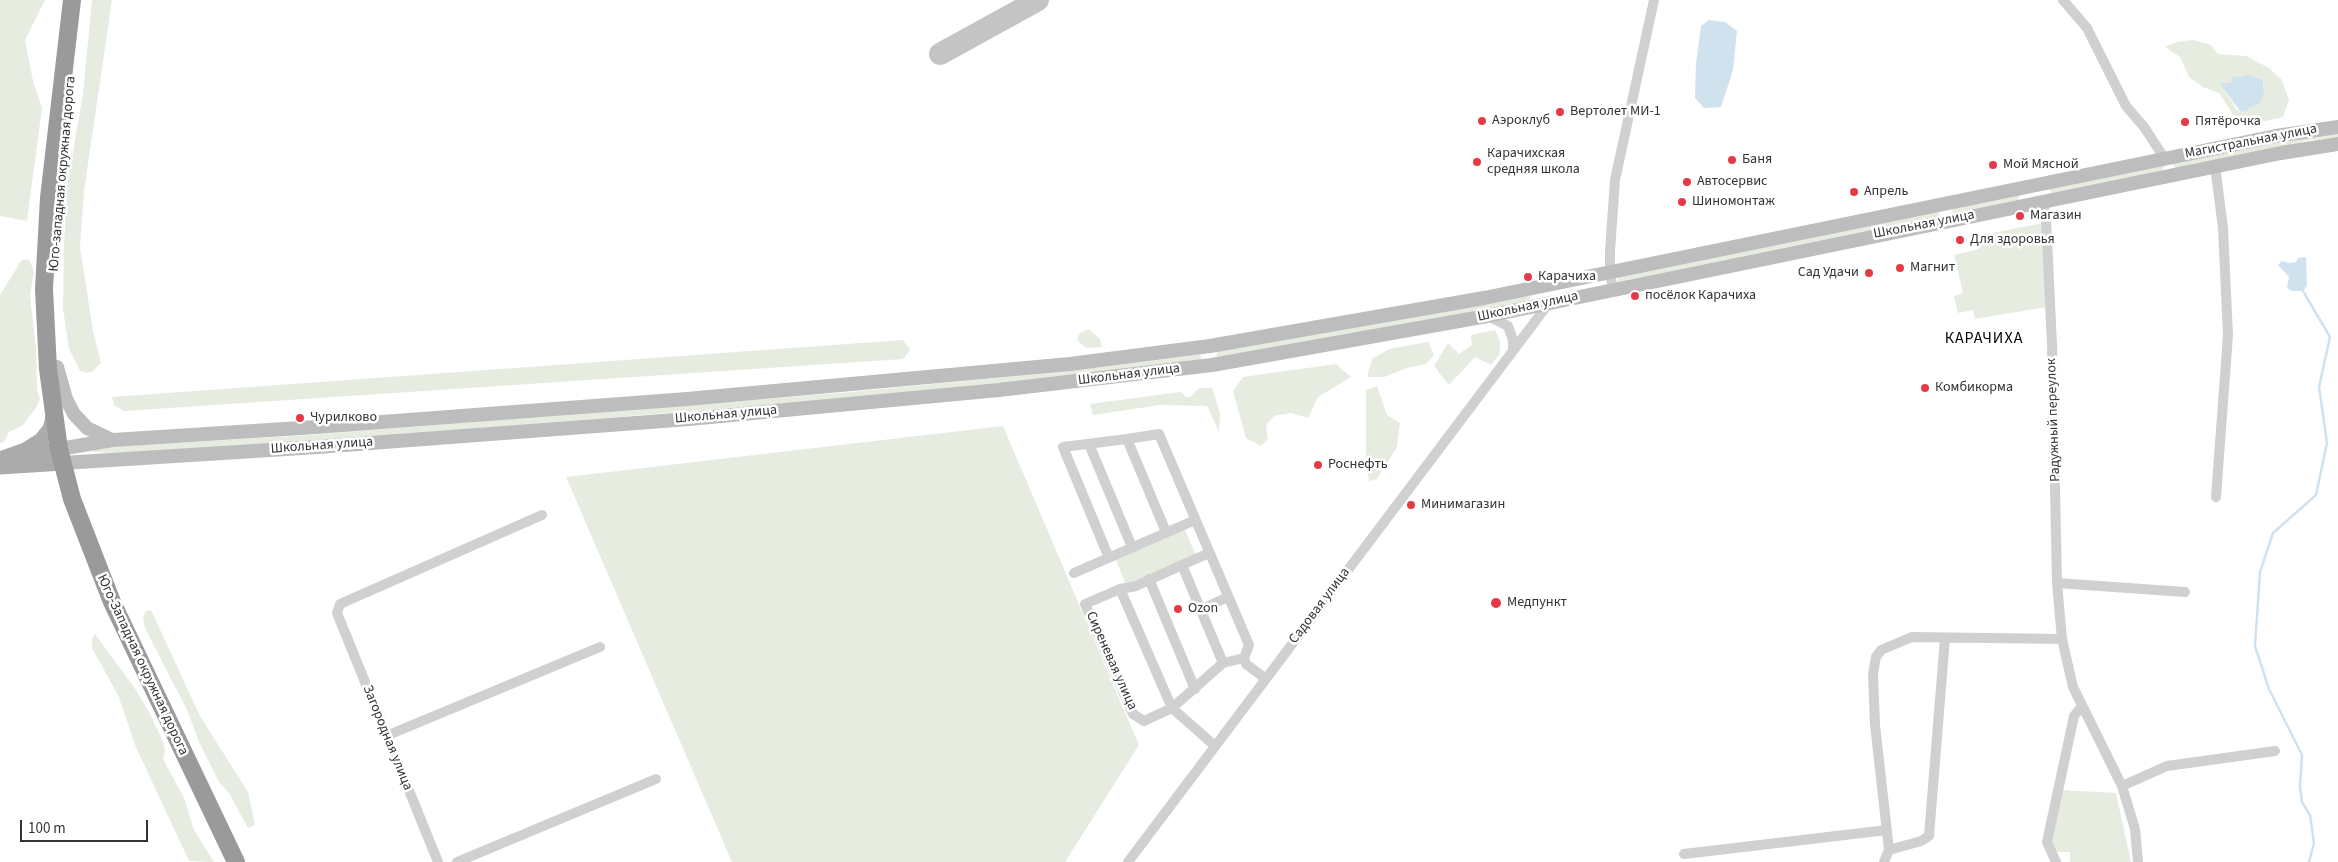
<!DOCTYPE html>
<html>
<head>
<meta charset="utf-8">
<style>
  body { margin:0 }
  #map { position:relative; width:2338px; height:862px; overflow:hidden; background:#fff; font-family:"Source Sans 3",sans-serif }
  canvas { display:block }
  .scale { position:absolute; left:20px; top:820px; width:128px; height:22px; box-sizing:border-box; border:2px solid #333; border-top:0; padding-left:6px; font-size:15px; line-height:18px; white-space:nowrap; color:#333; -webkit-text-stroke:4px #fff; paint-order:stroke }
</style>
</head>
<body>
<div id="map">
<canvas width="2338" height="862"></canvas>
<div class="scale">100 m</div>
</div>
<script>
const ctx = document.querySelector('canvas').getContext('2d');
ctx.lineJoin = 'round';
function fill(path, color) { ctx.fillStyle = color; ctx.fill(path, 'evenodd'); }
const poly = rows => new Path2D(rows.map(r => 'M' + r).join(''));
function strokePath(path, color, width, dash) { ctx.strokeStyle = color; ctx.lineWidth = width; ctx.lineCap = dash ? 'butt' : 'round'; ctx.setLineDash(dash || []); ctx.stroke(path); }
function drawText(font, color, halo, rows, align = 'center') {
  ctx.font = font + ' "Source Sans 3",sans-serif'; ctx.lineWidth = 5; ctx.setLineDash([]); ctx.textBaseline = 'middle'; ctx.strokeStyle = halo; ctx.fillStyle = color; for (const [text, x, y, turn = 0] of rows) {
    ctx.save(); ctx.translate(x, y); ctx.rotate((+turn || 0) * Math.PI / 180); ctx.textAlign = isNaN(turn) ? turn : align; if (halo) ctx.strokeText(text, 0, 0); ctx.fillText(text, 0, 0); ctx.restore();
  }
}
fill(poly([
  [0,0,45,0,25,40,33,81,42,108,27,221,0,216],
  [92,0,112,0,84,191,80,247,93,331,101,363,93,371,87,373,80,371,69,349,63,309,64,242,68,180,83,94],
  [2193,40,2211,45,2218,54,2246,56,2269,68,2282,80,2289,100,2283,117,2252,124,2238,122,2219,93,2203,87,2189,77,2180,57,2165,47,2177,42],
  [2244,75,2254,76,2263,80,2264,90,2259,104,2250,107,2247,112,2237,110,2221,86,2224,82,2229,83],
  [2338,132,2338,137,2311,140,2176,168,2173,165,2174,162],
  [2161,164,2164,167,2162,171,2052,193,2049,190,2051,186],
  [2016,194,2020,196,2018,200,1953,213,1952,207],
  [1938,211,1939,216,1618,282,1618,277],
  [2044,223,2047,307,1975,319,1973,310,1958,313,1954,296,1963,293,1954,255,1978,249,1976,236],
  [26,259,30,261,34,272,30,295,36,348,37,389,40,399,36,408,23,425,9,432,4,442,0,443,0,295,21,261],
  [1528,295,1531,298,1529,301,1359,333,1218,357,1216,355,1218,351,1358,327],
  [1089,329,1100,339,1102,347,1086,348,1077,340,1080,333],
  [1495,330,1500,341,1500,353,1491,365,1475,357,1449,385,1434,366,1448,343,1459,354,1472,345,1471,335],
  [903,340,910,350,903,359,124,411,114,405,112,397],
  [1428,342,1434,355,1426,364,1407,368,1384,377,1367,377,1372,359,1389,349],
  [1199,355,1202,357,1200,360,1072,377,838,399,311,442,122,453,93,452,93,450,123,446,311,435,840,393,1070,371],
  [1336,364,1351,377,1318,397,1308,418,1291,413,1274,416,1266,425,1268,439,1261,446,1246,438,1233,391,1243,377],
  [1377,386,1387,415,1400,423,1397,447,1377,479,1369,481,1366,461,1366,390],
  [1199,388,1212,388,1220,413,1219,432,1207,406,1160,405,1093,415,1090,404,1181,392,1186,397,1190,397],
  [1003,426,1139,745,1065,862,732,862,566,477],
  [1184,528,1197,558,1176,563,1126,585,1115,558],
  [151,610,200,716,248,792,255,825,248,828,229,793,219,782,199,742,188,712,145,628,143,618,146,611],
  [95,634,136,690,150,714,163,742,165,751,163,759,184,798,194,830,214,862,189,861,136,747,118,695,92,648,92,639],
  [2059,790,2116,793,2131,862,2070,862,2070,852,2055,852,2048,835]
]), '#e6ecdf');
fill(poly([
  [1709,20,1725,22,1737,31,1733,70,1721,107,1704,108,1695,98,1696,64,1701,26],
  [2249,74,2263,80,2264,94,2259,104,2250,107,2247,112,2240,111,2221,86,2221,82,2229,83,2232,81,2233,76,2240,77],
  [2306,257,2307,286,2303,291,2292,291,2287,288,2289,277,2278,265,2282,261,2289,263,2296,262,2298,258]
]), '#cfe2ee');
strokePath(poly([
  [2303,291,2330,337,2319,387,2327,443,2316,495,2273,533,2260,572,2255,646,2269,689,2302,755,2300,787,2302,802,2310,815,2314,843,2309,862]
]), '#cfe2ee', 2.5);
strokePath(poly([
  [940,54,1038,0]
]), '#c4c4c4', 22);
strokePath(poly([
  [2063,0,2087,28,2126,106,2144,127,2165,159],
  [2215,166,2223,228,2228,335,2216,497],
  [2043,201,2046,218,2052,345,2057,583,2062,639,2073,687,2122,786,2135,829,2138,862],
  [1613,290,1610,272,1610,251,1615,180,1654,0],
  [1488,316,1508,326,1513,340,1513,351],
  [1127,439,1159,434,1249,645,1244,658,1246,664,1266,679],
  [1089,444,1132,547],
  [1109,558,1063,447,1127,439,1166,532],
  [1182,565,1223,663,1172,708,1144,721,1133,714,1085,604,1120,589,1136,586,1182,565],
  [1182,565,1209,553],
  [1074,573,1195,520],
  [1149,579,1195,689],
  [2057,583,2185,592],
  [1120,589,1172,708,1215,746],
  [1200,610,1228,597],
  [1223,663,1244,658],
  [386,736,600,647],
  [2122,786,2167,766,2275,751],
  [1889,850,1921,841,1929,836,1945,638],
  [1684,854,1887,830],
  [438,862,337,613,340,604,542,515],
  [457,862,656,779],
  [1128,862,1549,303],
  [1884,862,1889,850,1875,725,1873,674,1876,657,1881,650,1912,637,2062,639],
  [2056,862,2047,842,2074,716,2082,706]
]), '#d0d0d0', 10);
strokePath(poly([
  [57,367,66,399,74,414,87,428,112,440],
  [59,449,113,440,316,427,687,399,1070,364,1210,346,1484,298,2276,136,2338,127],
  [63,463,318,447,689,419,999,390,1212,365,1487,316,2281,153,2338,144]
]), '#bdbdbd', 14);
strokePath(poly([
  [24,455,59,449],
  [0,459,25,450,41,440,50,429,54,413],
  [0,467,63,463]
]), '#ababab', 15);
strokePath(poly([
  [72,0,49,198,44,289,48,369,59,449,72,499,112,602,236,862]
]), '#9a9a9a', 18);
for (const [x, y, r, color] of [
  [1560,112,5,"#e63946"],
  [1482,121,5,"#e63946"],
  [2185,122,5,"#e63946"],
  [1732,160,5,"#e63946"],
  [1477,162,5,"#e63946"],
  [1993,165,5,"#e63946"],
  [1687,182,5,"#e63946"],
  [1854,192,5,"#e63946"],
  [1682,202,5,"#e63946"],
  [2020,216,5,"#e63946"],
  [1960,240,5,"#e63946"],
  [1900,268,5,"#e63946"],
  [1869,273,5,"#e63946"],
  [1528,277,5,"#e63946"],
  [1635,296,5,"#e63946"],
  [1925,388,5,"#e63946"],
  [300,418,5,"#e63946"],
  [1318,465,5,"#e63946"],
  [1411,505,5,"#e63946"],
  [1496,603,6,"#e63946"],
  [1178,609,5,"#e63946"]
]) { const dot = new Path2D(); dot.arc(x, y, r, 0, 2 * Math.PI); ctx.fillStyle = color; ctx.fill(dot); strokePath(dot, '#fff', 2); }
drawText('14px', '#333', '#fff', [
  ["Вертолет МИ-1",1570,112],
  ["Аэроклуб",1492,121],
  ["Пятёрочка",2195,122],
  ["Карачихская",1487,154],
  ["средняя школа",1487,170],
  ["Баня",1742,160],
  ["Мой Мясной",2003,165],
  ["Автосервис",1697,182],
  ["Апрель",1864,192],
  ["Шиномонтаж",1692,202],
  ["Магазин",2030,216],
  ["Для здоровья",1970,240],
  ["Магнит",1910,268],
  ["Сад Удачи",1859,273,"right"],
  ["Карачиха",1538,277],
  ["посёлок Карачиха",1645,296],
  ["Комбикорма",1935,388],
  ["Чурилково",310,418],
  ["Роснефть",1328,465],
  ["Минимагазин",1421,505],
  ["Медпункт",1507,603],
  ["Ozon",1188,609]
], 'left');
drawText('14px', '#333', '#fff', [
  ["Магистральная улица",2251,142,-11],
  ["Юго-западная окружная дорога",63,174,-85],
  ["Школьная улица",1924,225,-11],
  ["Школьная улица",1528,307,-12],
  ["Школьная улица",1129,375,-7],
  ["Школьная улица",726,415,-5],
  ["Радужный переулок",2054,420,-92],
  ["Школьная улица",322,446,-4],
  ["Садовая улица",1320,606,-53],
  ["Сиреневая улица",1111,661,66],
  ["Юго-Западная окружная дорога",142,665,65],
  ["Загородная улица",387,738,68]
]);
ctx.letterSpacing = '1px';
drawText('16px', '#000', '#fff', [
  ["КАРАЧИХА",1984,339]
]);
ctx.letterSpacing = '0px';
</script>
</body>
</html>
